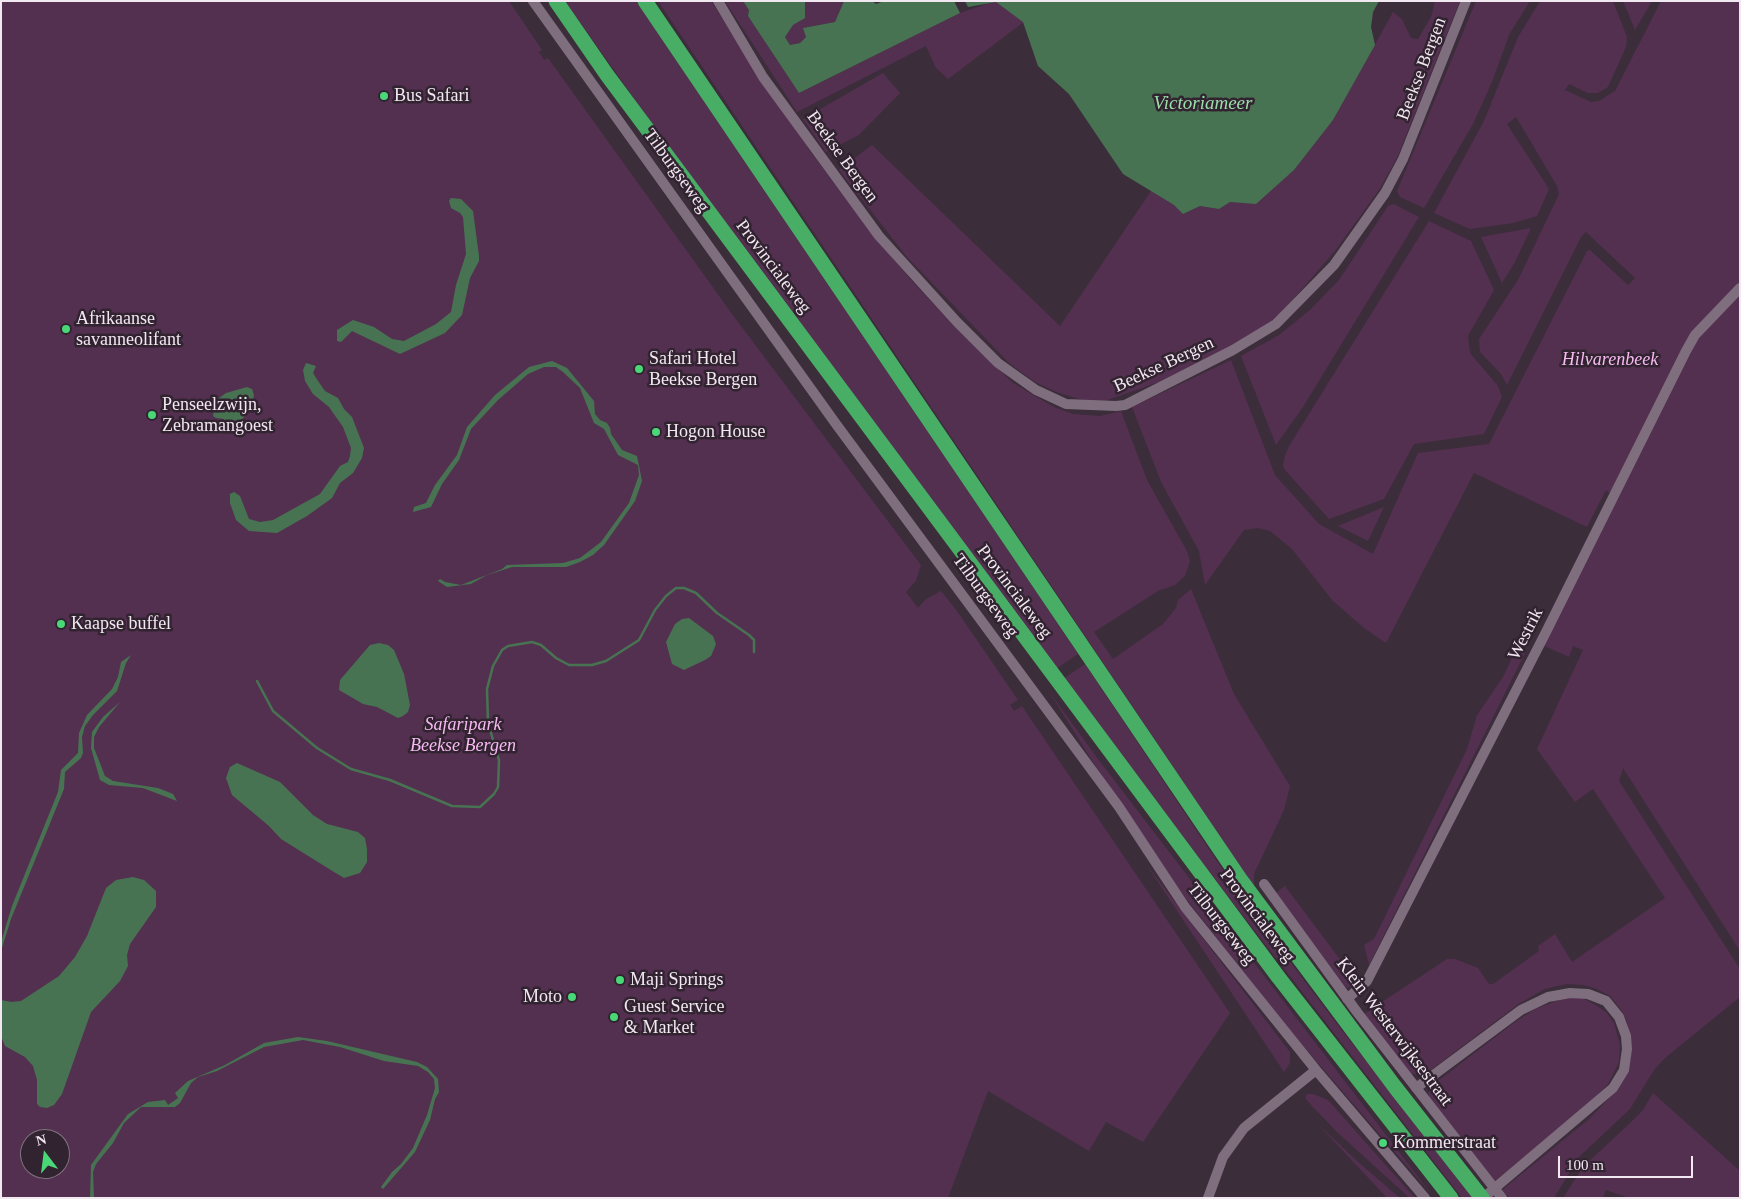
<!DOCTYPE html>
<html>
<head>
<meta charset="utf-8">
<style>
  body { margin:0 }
  #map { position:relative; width:1741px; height:1199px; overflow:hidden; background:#3c2d3b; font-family:"Times New Roman",serif }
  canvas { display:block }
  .frame { position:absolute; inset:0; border:2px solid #f2e8f1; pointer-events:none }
  .north { position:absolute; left:20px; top:1129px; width:50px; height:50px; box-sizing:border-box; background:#322331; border:1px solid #7f727e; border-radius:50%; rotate:345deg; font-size:14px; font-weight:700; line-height:20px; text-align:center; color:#f2e8f1 }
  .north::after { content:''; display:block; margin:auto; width:18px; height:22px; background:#4ad777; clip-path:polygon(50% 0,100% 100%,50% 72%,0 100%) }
  .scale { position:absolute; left:1558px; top:1156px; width:135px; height:22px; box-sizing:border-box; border:2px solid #f2e8f1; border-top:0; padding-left:6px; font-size:15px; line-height:18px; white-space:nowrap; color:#f2e8f1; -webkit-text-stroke:4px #322331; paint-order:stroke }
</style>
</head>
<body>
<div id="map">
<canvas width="1741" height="1199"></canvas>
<div class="frame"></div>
<div class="north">N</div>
<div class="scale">100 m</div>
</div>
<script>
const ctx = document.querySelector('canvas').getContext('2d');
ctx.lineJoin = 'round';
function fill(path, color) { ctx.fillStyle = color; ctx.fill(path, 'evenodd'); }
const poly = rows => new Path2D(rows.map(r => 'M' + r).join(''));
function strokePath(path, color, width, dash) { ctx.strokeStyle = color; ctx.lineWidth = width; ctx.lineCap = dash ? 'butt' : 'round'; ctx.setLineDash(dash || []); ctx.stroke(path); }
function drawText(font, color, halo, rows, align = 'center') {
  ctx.font = font + ' "Times New Roman",serif'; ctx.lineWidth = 5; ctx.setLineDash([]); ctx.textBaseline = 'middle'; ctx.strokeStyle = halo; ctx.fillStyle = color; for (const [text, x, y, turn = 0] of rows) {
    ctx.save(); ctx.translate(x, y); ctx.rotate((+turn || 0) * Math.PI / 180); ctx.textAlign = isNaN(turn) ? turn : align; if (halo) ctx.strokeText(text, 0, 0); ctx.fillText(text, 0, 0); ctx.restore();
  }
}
fill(poly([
  [1,1,509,1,542,50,539,52,544,60,548,58,735,318,921,565,916,581,906,592,918,608,926,599,941,591,957,611,1018,700,1010,705,1014,711,1022,706,1230,1013,1143,1142,1106,1122,1089,1151,988,1091,948,1198,1,1198],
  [30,1139,60,1139,60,1169,30,1169],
  [565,1,639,1,1078,654,1056,669,678,160],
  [658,1,711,1,810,151,869,230,911,280,956,328,1013,383,1054,407,1073,414,1100,416,1121,411,1147,480,1187,551,1190,561,1185,576,1175,585,1158,591,1094,632,1113,659,1163,624,1176,608,1178,600,1191,589,1234,694,1290,786,1284,810,1254,874,1254,887],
  [725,1,743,1,749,10,748,16,799,93,960,13,996,1,1024,22,948,79,936,68,926,46,797,112],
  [805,1,844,1,835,22,803,28,806,37,800,43,790,45,785,37,793,25,804,18],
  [1435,1,1460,1,1397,158,1379,190,1335,251,1274,321,1230,347,1159,382,1102,402,1083,400,1059,393,1035,382,1009,363,907,257,839,170,872,145,1060,326,1151,191,1174,205,1183,214,1200,206,1219,209,1230,202,1256,203,1294,170,1333,120,1393,12,1402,19,1411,38,1418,39,1431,17],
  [1476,1,1530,1,1509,35,1492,82,1473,124,1424,208,1400,197,1397,191],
  [1540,1,1613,1,1627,37,1626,47,1608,87,1598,93,1588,93,1569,84,1565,90,1591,102,1599,101,1615,91,1661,1,1740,1,1740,951,1623,768,1619,781,1740,969,1740,997,1665,1058,1654,1070,1630,1109,1579,1157,1554,1198,1509,1198,1502,1190,1589,1119,1618,1089,1630,1061,1631,1047,1627,1022,1622,1011,1610,996,1597,989,1583,985,1567,984,1545,989,1520,1003,1428,1072,1418,1075,1410,1073,1364,1014,1447,959,1455,959,1478,968,1489,984,1493,984,1539,951,1538,946,1555,934,1572,962,1665,898,1593,789,1575,802,1537,749,1583,650,1573,646,1569,657,1542,645,1617,499,1606,490,1587,527,1474,473,1386,643,1364,628,1332,600,1292,549,1270,531,1258,528,1244,530,1205,585,1199,551,1161,482,1132,407,1231,360,1275,475,1319,524,1373,554,1418,453,1489,444,1587,251,1590,250,1628,285,1635,278,1586,232,1581,237,1507,385,1501,374,1480,352,1479,339,1518,280,1559,194,1557,186,1516,117,1507,124,1549,189,1537,216,1513,223,1470,229,1434,213,1484,121,1518,37],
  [1623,1,1652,1,1635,30],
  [883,73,900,93,859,135,826,152,803,119],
  [1394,204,1419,217,1303,407,1276,445,1241,356,1279,335,1311,309,1339,280,1388,206],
  [1429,221,1471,241,1494,290,1468,336,1470,353,1498,386,1502,397,1484,434,1414,444,1384,499,1329,519,1285,470,1283,465,1285,456,1289,446],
  [1531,228,1515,262,1502,283,1481,237],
  [1384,507,1368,541,1338,526],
  [1517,647,1526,651,1369,965,1364,945,1374,939,1467,749,1477,715,1503,677],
  [1085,664,1239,894,1340,1028,1474,1198,1462,1198,1164,814,1063,679],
  [1048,690,1098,759,1432,1195,1286,1026,1183,895,1106,783],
  [1146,864,1290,1052,1290,1063,1284,1072],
  [1285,886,1357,982,1352,986,1347,988,1343,984,1276,893],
  [1564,998,1582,998,1594,1004,1606,1012,1614,1023,1620,1045,1619,1062,1608,1084,1586,1107,1495,1181,1431,1102,1428,1093,1438,1081,1515,1022,1535,1009],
  [1653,1093,1740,1171,1740,1195,1737,1198,1629,1198,1606,1190,1603,1198,1563,1198,1583,1167,1629,1124,1643,1110],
  [1307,1094,1313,1094,1328,1100,1415,1198,1410,1198,1404,1193,1337,1132,1312,1106,1305,1098],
  [1318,1124,1357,1161,1400,1198,1387,1198]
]), '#533050');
fill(poly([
  [743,1,805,1,805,18,793,25,785,37,790,45,800,43,806,37,803,28,835,22,844,1,872,1,876,4,884,1,954,1,960,13,799,93,748,16,749,10],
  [965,1,1379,1,1373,12,1371,27,1375,45,1333,120,1294,170,1256,204,1230,202,1219,209,1200,206,1183,214,1174,205,1123,174,1069,94,1038,66,1023,22,996,2,968,7],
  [451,198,461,199,473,211,479,256,479,261,470,278,462,315,445,333,400,354,352,331,341,342,337,341,337,330,353,320,374,327,392,339,404,341,436,324,451,312,456,285,466,254,463,217,460,213,451,208,449,201],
  [552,361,567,368,594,401,595,414,600,420,607,423,610,428,611,434,622,450,637,456,642,481,635,501,604,545,593,555,580,562,566,567,512,567,487,575,471,584,447,587,438,581,440,579,445,582,461,585,502,569,507,565,563,563,580,558,601,542,629,503,639,475,638,465,618,455,604,429,594,423,580,388,563,372,556,367,544,367,528,374,498,400,471,429,459,460,442,484,431,507,413,512,414,507,426,503,435,485,457,455,467,427,495,395,529,367],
  [306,363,316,366,313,373,318,381,325,391,338,398,344,409,352,417,364,448,362,458,353,473,340,483,332,498,307,516,277,533,249,531,236,520,230,503,230,494,234,492,240,496,249,519,260,522,273,520,320,494,340,466,348,462,350,456,351,448,343,427,329,407,313,394,305,381,303,370],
  [247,387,252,389,254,395,252,405,236,429,228,431,224,419,216,418,213,416,215,401,226,393],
  [689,618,713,636,716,644,711,656,705,660,684,670,672,664,666,642,675,624,682,619],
  [379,643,388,645,394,650,404,674,410,705,408,712,403,716,398,718,377,707,363,704,339,690,340,680,370,645],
  [131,655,126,663,117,691,93,715,85,726,82,737,83,753,81,758,65,772,64,789,11,919,1,951,1,942,12,906,58,792,61,770,78,753,79,733,87,715,112,689,118,677,121,662],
  [120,702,99,727,94,737,94,748,105,776,113,781,158,788,173,794,177,801,143,788,109,785,100,780,91,748,92,732,103,717],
  [237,763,280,782,313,815,327,824,358,832,365,838,367,849,367,862,360,873,344,878,334,872,281,839,269,826,232,795,226,778,230,767],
  [133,877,144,880,156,891,156,907,130,944,127,955,128,966,120,981,91,1012,62,1094,54,1105,47,1108,40,1107,37,1104,37,1080,33,1066,25,1057,5,1046,1,1036,1,1000,11,1002,21,1001,59,976,75,957,87,936,106,888,116,880],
  [298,1037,327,1041,417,1062,427,1067,438,1079,439,1092,435,1099,430,1120,415,1152,383,1189,381,1187,392,1172,401,1164,413,1148,427,1115,435,1088,434,1079,428,1072,418,1066,384,1061,340,1047,303,1040,264,1047,217,1071,198,1077,191,1083,180,1103,175,1107,141,1107,124,1123,113,1143,96,1164,93,1172,94,1198,90,1198,91,1165,128,1114,148,1102,165,1100,168,1105,178,1098,175,1093,188,1081,225,1065,264,1043]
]), '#487352');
strokePath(poly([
  [257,681,273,711,317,748,351,769,390,780,452,806,480,807,494,794,498,787,499,760,488,723,487,689,493,666,502,650,508,646,532,642,541,645,556,658,569,665,592,665,606,661,639,640,655,610,666,596,676,588,684,588,696,593,717,613,749,635,754,640,754,652]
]), '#487352', 2.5);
strokePath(poly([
  [533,1,836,424,1119,807,1185,907,1316,1070,1425,1198],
  [718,1,763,77,879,236,957,322,998,363,1036,390,1066,404,1116,406,1125,405,1233,350,1276,324,1334,265,1385,193,1403,159,1466,1],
  [1264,884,1357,1012,1502,1198],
  [1347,999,1367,981,1546,632,1686,351,1695,335,1740,288],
  [1416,1088,1521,1010,1548,997,1570,993,1588,994,1606,1001,1619,1017,1626,1036,1627,1049,1624,1070,1613,1088,1483,1198],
  [1208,1198,1223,1157,1244,1128,1316,1070]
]), '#7f6e7e', 10);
strokePath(poly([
  [556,1,607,75,1279,978,1451,1198],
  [645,1,1240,879,1395,1087,1482,1198]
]), '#48ae66', 15);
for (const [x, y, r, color] of [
  [384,96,5,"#4ad777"],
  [66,329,5,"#4ad777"],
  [639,369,5,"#4ad777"],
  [152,415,5,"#4ad777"],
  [656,432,5,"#4ad777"],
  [61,624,5,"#4ad777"],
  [620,980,5,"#4ad777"],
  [572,997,5,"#4ad777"],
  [614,1017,5,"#4ad777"],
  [1383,1143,5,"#4ad777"]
]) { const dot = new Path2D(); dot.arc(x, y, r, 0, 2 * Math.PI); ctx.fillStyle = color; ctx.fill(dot); strokePath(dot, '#322331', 2); }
drawText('18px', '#f2e8f1', '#322331', [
  ["Beekse Bergen",1422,69,-69],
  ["Beekse Bergen",842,157,54],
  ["Tilburgseweg",676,171,54],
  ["Provincialeweg",773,267,53],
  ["Beekse Bergen",1164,365,-25],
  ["Provincialeweg",1014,592,53],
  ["Tilburgseweg",985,596,54],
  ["Westrik",1526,634,-63],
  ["Provincialeweg",1257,916,53],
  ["Tilburgseweg",1221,924,52],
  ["Klein Westerwijksestraat",1394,1032,53]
]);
drawText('18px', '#f2e8f1', '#322331', [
  ["Bus Safari",394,96],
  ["Afrikaanse",76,319],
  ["savanneolifant",76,340],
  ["Safari Hotel",649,359],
  ["Beekse Bergen",649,380],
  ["Penseelzwijn,",162,405],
  ["Zebramangoest",162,426],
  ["Hogon House",666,432],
  ["Kaapse buffel",71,624],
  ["Maji Springs",630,980],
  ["Moto",562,997,"right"],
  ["Guest Service",624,1007],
  ["& Market",624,1028],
  ["Kommerstraat",1393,1143]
], 'left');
drawText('italic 18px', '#f7b9f2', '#322331', [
  ["Hilvarenbeek",1610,360],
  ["Safaripark",463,725],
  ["Beekse Bergen",463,746]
]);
drawText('italic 19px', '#9adea9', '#322331', [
  ["Victoriameer",1203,104]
]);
</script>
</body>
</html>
